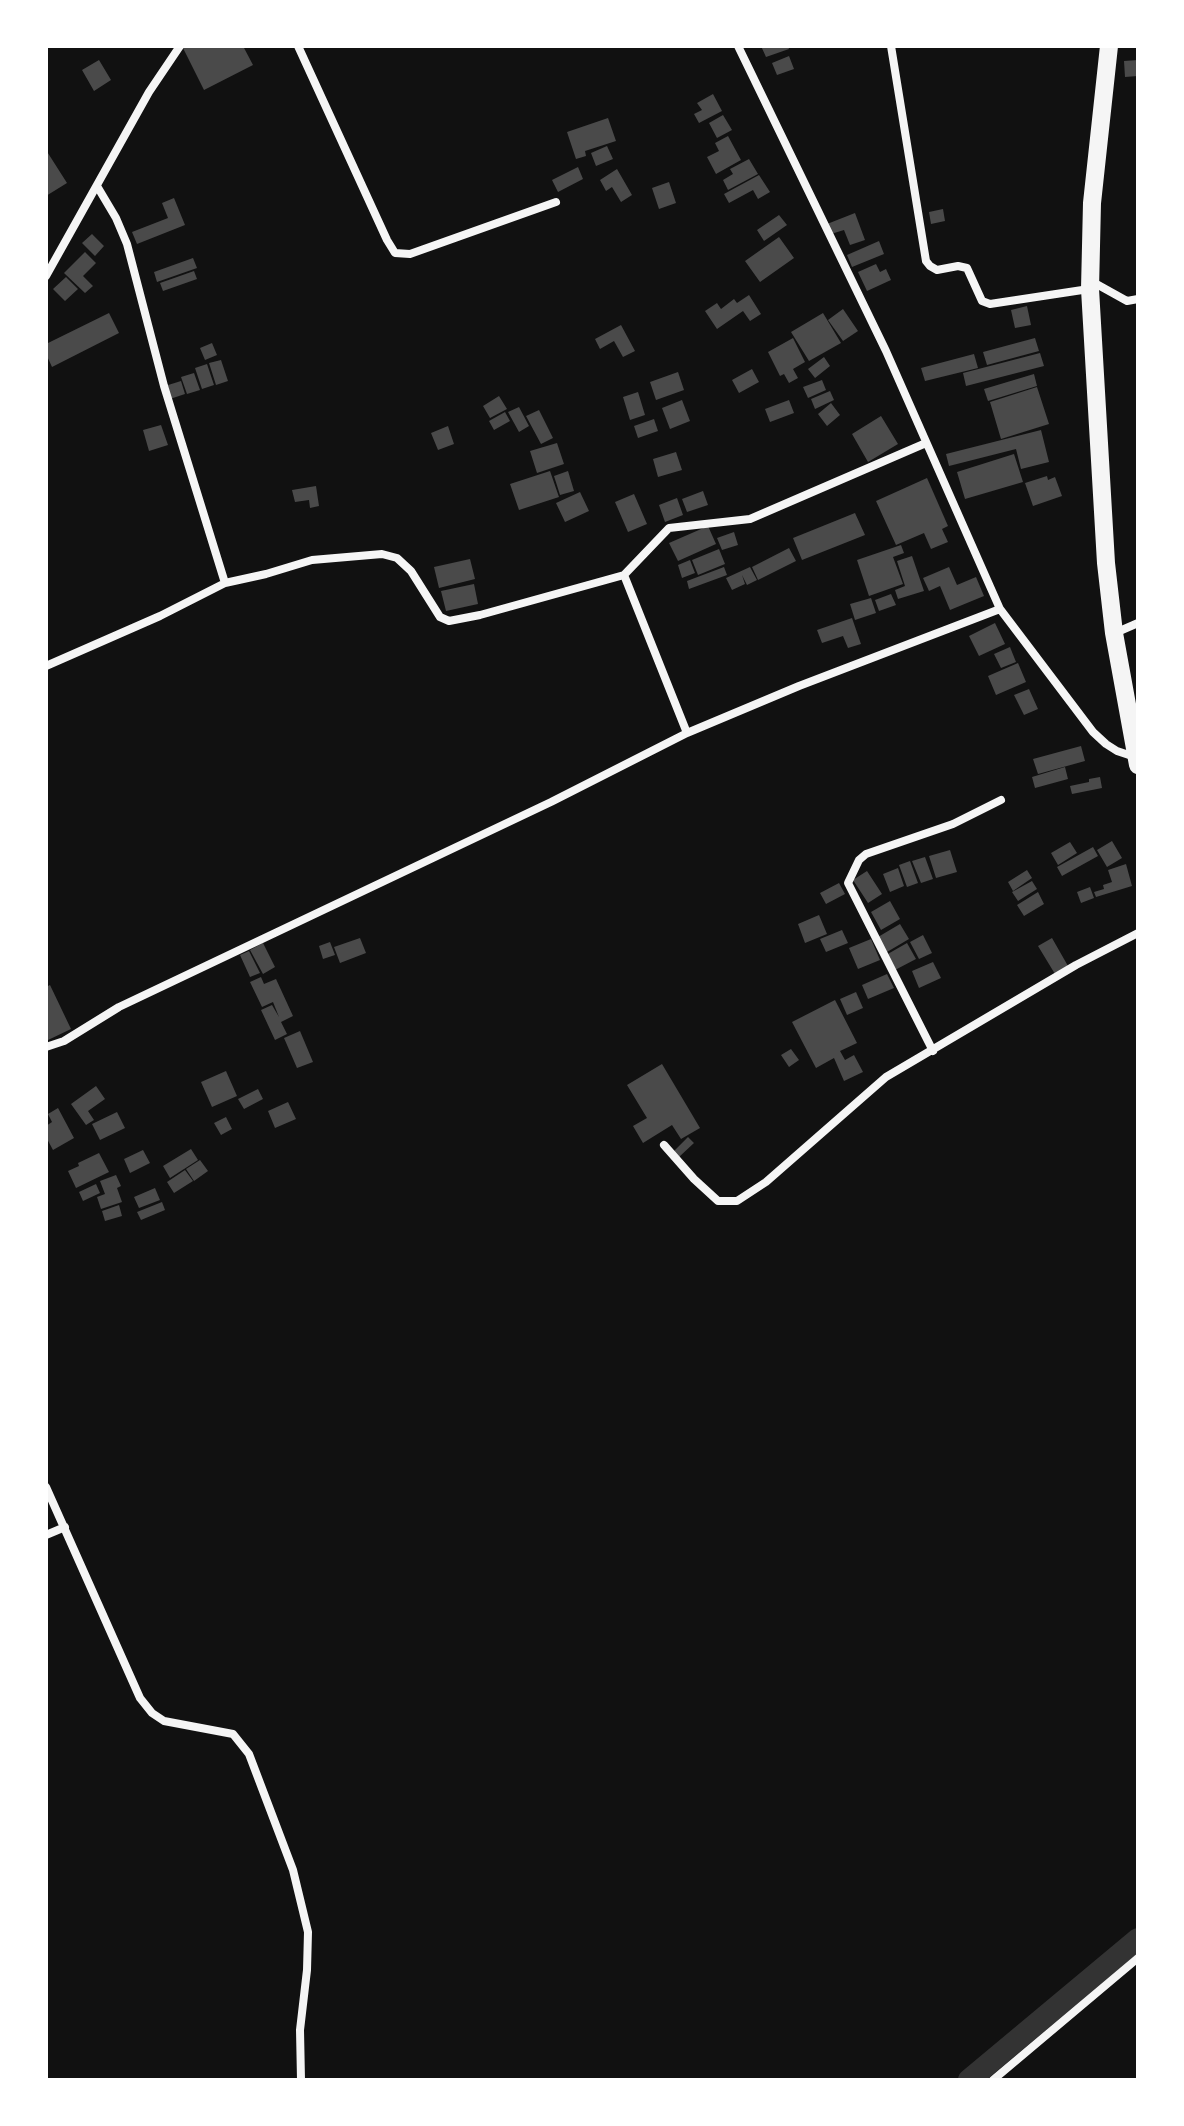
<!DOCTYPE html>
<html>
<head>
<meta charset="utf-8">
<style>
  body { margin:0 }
  #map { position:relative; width:1184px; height:2126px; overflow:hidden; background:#111; font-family:"Source Sans 3",sans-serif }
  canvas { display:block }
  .frame { position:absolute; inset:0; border:48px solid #fff; pointer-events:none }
</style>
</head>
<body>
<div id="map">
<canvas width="1184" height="2126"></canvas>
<div class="frame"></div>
</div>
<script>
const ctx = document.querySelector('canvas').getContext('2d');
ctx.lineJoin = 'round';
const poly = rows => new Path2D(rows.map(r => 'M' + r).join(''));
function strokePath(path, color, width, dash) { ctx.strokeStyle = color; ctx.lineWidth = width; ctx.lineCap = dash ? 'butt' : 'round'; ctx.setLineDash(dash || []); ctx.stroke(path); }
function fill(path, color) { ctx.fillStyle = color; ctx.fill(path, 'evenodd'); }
strokePath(poly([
  [969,2080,1138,1939]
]), '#333', 22);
fill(poly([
  [182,46,243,46,253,65,204,90],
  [761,46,788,46,789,49,766,57],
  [789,56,794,69,777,75,772,63],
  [99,60,111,80,94,91,82,70],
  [1138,60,1138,76,1125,77,1124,61],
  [713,94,722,111,699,123,694,114,702,110,697,103],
  [723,115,732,130,717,138,709,123],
  [608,118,616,141,585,151,586,156,576,159,567,132],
  [728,136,741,160,716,174,707,157,719,151,715,143],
  [607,146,613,159,596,166,591,153],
  [46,150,67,183,46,196],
  [749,159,758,174,728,190,723,180,733,174,730,169],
  [578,167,583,179,558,192,552,180],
  [617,169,632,195,621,202,612,187,606,191,600,180],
  [759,175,770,192,758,199,753,190,729,203,724,194],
  [669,182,676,203,659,209,652,188],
  [174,198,185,225,137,244,132,232,168,218,162,203],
  [943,209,945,221,931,224,929,212],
  [855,213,865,240,850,245,844,230,831,234,827,224],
  [779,215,787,225,764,241,757,230],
  [92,234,104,246,95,256,82,243],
  [779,237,794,258,760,282,745,261],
  [879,241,884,254,852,267,847,255],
  [85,252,96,263,83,276,93,286,85,293,64,273],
  [193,258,197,268,157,282,154,272],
  [876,264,880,272,886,269,891,280,867,291,858,272],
  [194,271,197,279,163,291,160,283],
  [66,277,78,289,65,301,53,289],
  [749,295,761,314,750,321,743,311,717,329,705,311,717,303,721,309,734,299,737,303],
  [1027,306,1031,325,1015,328,1011,310],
  [843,309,858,331,843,341,828,320],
  [109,313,119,333,52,367,46,354,46,344],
  [823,313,841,343,809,361,791,332],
  [621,325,635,351,623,357,614,341,600,349,595,339],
  [793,338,805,362,793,369,798,378,789,383,784,374,780,376,768,352],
  [1035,338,1039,351,987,365,983,352],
  [212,343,217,355,205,360,200,348],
  [1040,353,1044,366,966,386,963,373],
  [974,354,978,368,925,381,921,368],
  [824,357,830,366,815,378,808,369],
  [221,360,228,381,216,385,209,363],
  [207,364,214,385,202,389,195,368],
  [752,369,759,382,739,393,732,380],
  [678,372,684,390,656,400,650,382],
  [194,373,200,390,187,394,181,377],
  [1034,374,1037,386,988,401,984,389],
  [822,380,826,390,808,398,803,387],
  [181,381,185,394,170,399,165,386],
  [1037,387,1049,424,1001,439,990,402],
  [830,391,834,400,815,409,811,399],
  [638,392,645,415,630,420,623,397],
  [499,396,507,409,490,418,483,406],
  [682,400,690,421,670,429,662,408],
  [789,400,794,413,770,422,765,409],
  [831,403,840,415,827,426,818,414],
  [519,407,529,426,519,432,508,412],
  [539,410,553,438,541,444,526,416],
  [505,412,510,421,494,430,489,421],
  [881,416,898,444,868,462,852,434],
  [654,419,658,431,638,438,634,426],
  [161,425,168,445,149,451,143,430],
  [448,426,454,444,438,450,431,433],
  [1041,430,1049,462,1021,469,1016,449,949,466,946,454],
  [557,443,564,464,537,473,530,451],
  [676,452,682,470,658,477,653,459],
  [1014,454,1023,482,965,499,957,472],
  [550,471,559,497,519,510,510,484],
  [568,471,574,491,560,495,554,476],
  [1047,476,1048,480,1055,477,1062,496,1033,506,1025,483],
  [927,478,948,526,942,529,948,542,931,549,924,533,896,545,876,501],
  [316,486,319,506,310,508,309,500,295,502,292,490],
  [703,491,708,505,687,512,682,499],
  [580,492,589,511,565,522,556,503],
  [634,494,647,524,628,532,615,502],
  [677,498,683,515,665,522,659,505],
  [855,513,865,535,802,560,793,538],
  [708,526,716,544,678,561,669,543],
  [734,532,738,545,722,550,717,538],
  [901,545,904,553,893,557,903,584,869,596,857,560],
  [789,548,796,561,758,580,752,567],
  [719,549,725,564,698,575,692,560],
  [912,556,924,591,898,599,895,590,905,586,897,561],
  [470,559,475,579,439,588,434,567],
  [690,560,695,573,682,578,678,565],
  [724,567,727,575,689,589,687,581],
  [750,567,757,580,747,585,742,575,745,584,732,590,726,578],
  [949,567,957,585,976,577,984,596,950,610,940,586,929,591,923,578],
  [474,584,478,604,446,611,441,591],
  [891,594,896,605,879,611,875,600],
  [871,598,876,613,855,620,850,604],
  [852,618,861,644,848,648,843,636,822,643,817,630],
  [995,623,1005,644,979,656,969,636],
  [1010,647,1016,662,1001,668,994,654],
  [1018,663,1026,682,996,695,988,676],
  [1029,689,1038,709,1024,715,1014,695],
  [1081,746,1085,761,1038,774,1033,759],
  [1065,767,1068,779,1035,788,1032,777],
  [1100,777,1102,788,1072,794,1070,786,1089,782,1089,779],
  [1112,841,1122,858,1107,867,1097,850],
  [1070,842,1077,853,1058,865,1051,853],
  [1093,847,1098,856,1062,876,1057,867],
  [950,850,957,872,936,878,929,856],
  [925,857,933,879,921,883,912,861],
  [910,861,918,883,907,887,899,865],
  [1126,864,1132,886,1096,897,1094,892,1104,889,1103,885,1112,882,1108,870],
  [898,868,904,886,890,892,883,874],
  [1027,870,1032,878,1013,891,1008,882],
  [867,871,882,894,868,903,853,880],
  [1032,881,1037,889,1018,901,1012,892],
  [839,883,845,894,826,904,820,893],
  [1090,887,1094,898,1081,903,1077,892],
  [1038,892,1044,904,1024,916,1017,905],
  [890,901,900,919,881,930,871,912],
  [819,915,827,934,805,943,798,924],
  [900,924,909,939,887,952,878,937],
  [842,930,848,943,826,952,820,939],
  [923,935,932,953,919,959,910,942],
  [360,938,366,953,340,963,334,947],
  [1052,938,1068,966,1055,974,1038,946],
  [871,939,880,960,858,969,849,948],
  [330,942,335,955,323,959,319,946],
  [263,943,275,967,263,974,250,950],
  [907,943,916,959,895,970,886,955],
  [249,951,260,973,250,977,240,955],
  [933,962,941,978,919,988,912,971],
  [887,974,894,988,868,999,862,985],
  [261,977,264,984,276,979,293,1016,281,1022,287,1034,275,1040,261,1010,272,1005,279,1017,273,1002,262,1007,250,982],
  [50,985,71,1029,46,1041,46,987],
  [856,992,863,1008,847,1015,840,999],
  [835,1000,857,1043,840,1051,845,1060,854,1055,863,1072,844,1081,834,1058,816,1068,792,1022],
  [300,1031,313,1062,297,1068,284,1038],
  [791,1049,799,1060,789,1067,781,1055],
  [662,1064,700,1128,681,1139,672,1125,643,1143,633,1126,647,1118,627,1085],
  [226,1071,237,1096,212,1107,201,1082],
  [96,1086,105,1099,88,1111,94,1120,86,1125,71,1104],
  [258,1089,263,1099,244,1109,238,1099],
  [288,1102,296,1119,275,1128,268,1111],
  [58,1108,74,1138,53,1150,46,1137,46,1126,52,1122,48,1114],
  [117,1112,125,1128,100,1140,92,1124],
  [226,1117,232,1129,221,1135,214,1123],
  [688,1137,694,1143,679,1157,673,1152],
  [191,1149,198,1160,170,1178,163,1166],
  [143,1150,150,1163,130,1173,124,1159],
  [99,1153,109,1172,76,1188,68,1171,79,1166,78,1163],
  [200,1160,208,1171,194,1181,186,1169],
  [185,1170,193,1181,174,1193,167,1182],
  [116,1175,121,1186,117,1188,122,1202,101,1209,97,1197,105,1194,100,1181],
  [96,1184,100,1193,83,1201,79,1192],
  [155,1188,160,1200,139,1208,134,1197],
  [162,1202,165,1210,141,1220,137,1212],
  [119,1205,122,1216,105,1221,102,1211]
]), '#4a4a4a');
strokePath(poly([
  [298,46,387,240,395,253,410,254,556,202],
  [738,46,886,351,1000,609,1093,732,1106,744,1117,751,1135,757],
  [891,46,926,261,930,266,937,270,958,266,967,268,982,301,990,304,1089,289],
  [97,186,116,218,127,244,164,386,225,583],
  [46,276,149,92,180,46],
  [1091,281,1127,301,1138,299],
  [624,575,669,528,750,519,926,443],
  [1115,633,1138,623],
  [46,666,160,616,225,583,266,574,312,560,382,554,397,558,411,571,440,617,449,621,480,615,624,575,687,733],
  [46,1047,64,1041,119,1007,551,802,687,733,799,686,1000,609],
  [933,1051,848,883,859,860,866,854,953,824,1001,800],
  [664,1145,694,1179,718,1201,737,1201,766,1182,886,1077,1076,965,1138,933],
  [46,1487,140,1698,152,1713,164,1721,233,1734,249,1754,293,1870,308,1932,307,1970,300,2030,301,2080],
  [46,1535,65,1527],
  [993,2080,1138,1958]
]), '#f5f5f5', 8);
strokePath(poly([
  [1109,46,1092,203,1090,289,1106,563,1114,633,1138,765]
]), '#f5f5f5', 18);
</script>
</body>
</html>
